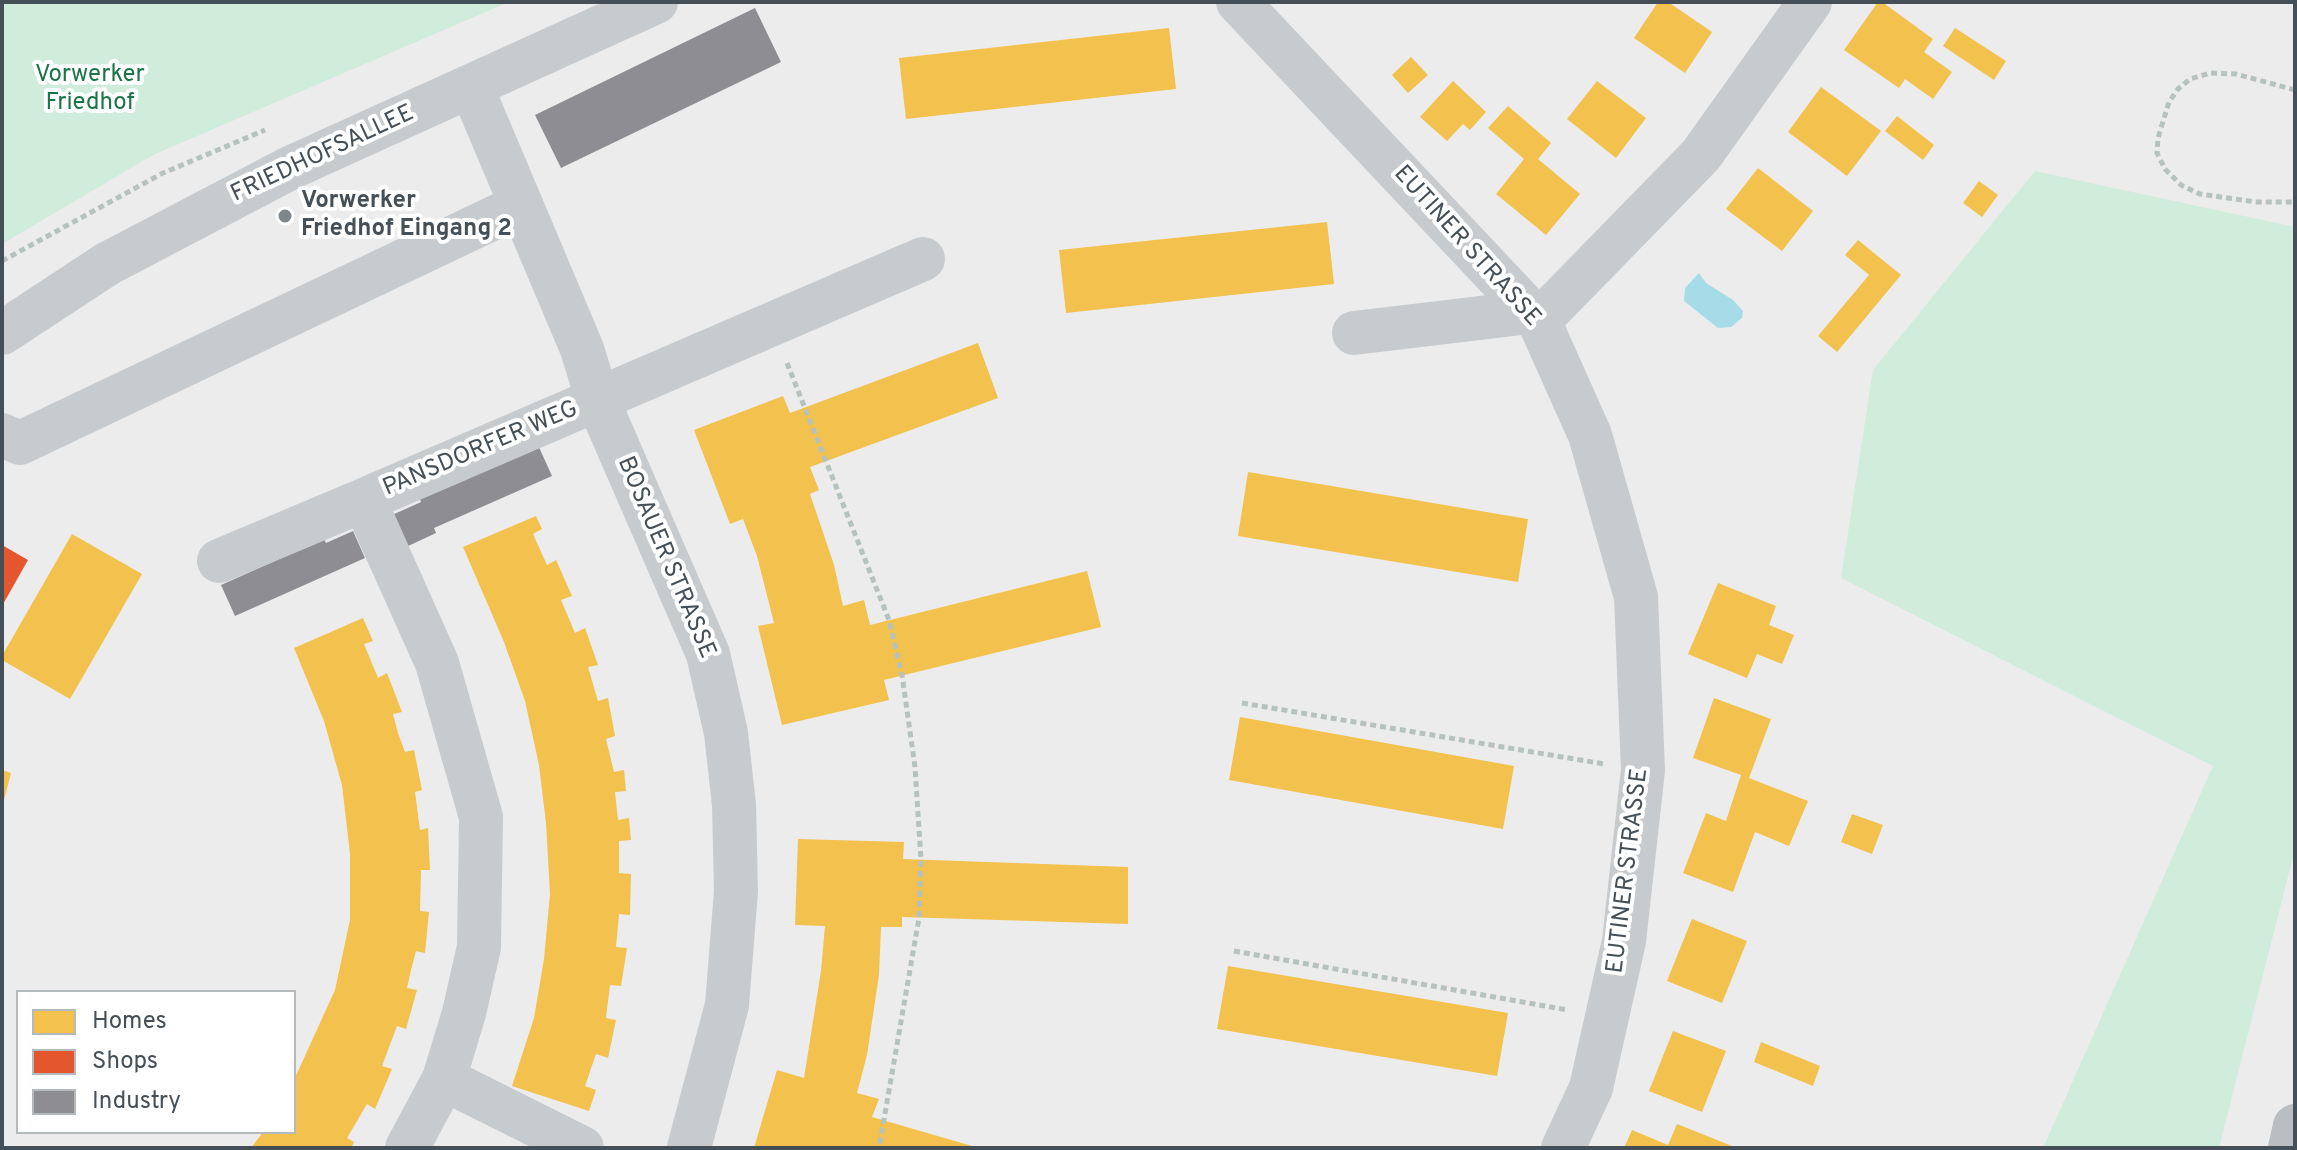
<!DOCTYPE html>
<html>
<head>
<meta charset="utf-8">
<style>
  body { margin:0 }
  #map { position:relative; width:2297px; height:1150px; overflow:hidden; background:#edecec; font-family:Overpass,sans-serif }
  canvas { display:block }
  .frame { position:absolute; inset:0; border:4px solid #444f57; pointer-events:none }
  .legend { position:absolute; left:16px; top:990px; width:280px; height:144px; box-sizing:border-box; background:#fff; border:2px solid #b4b9bc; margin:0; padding:10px 14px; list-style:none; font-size:24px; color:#444f57 }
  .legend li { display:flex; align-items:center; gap:16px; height:40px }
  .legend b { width:40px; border:2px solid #b4b9bc }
</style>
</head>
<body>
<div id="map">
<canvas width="2297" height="1150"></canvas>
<div class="frame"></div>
<ul class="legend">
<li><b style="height:22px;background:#f2c14e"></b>Homes</li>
<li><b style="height:22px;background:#e4572e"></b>Shops</li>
<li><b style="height:22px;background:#8d8d92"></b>Industry</li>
</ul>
</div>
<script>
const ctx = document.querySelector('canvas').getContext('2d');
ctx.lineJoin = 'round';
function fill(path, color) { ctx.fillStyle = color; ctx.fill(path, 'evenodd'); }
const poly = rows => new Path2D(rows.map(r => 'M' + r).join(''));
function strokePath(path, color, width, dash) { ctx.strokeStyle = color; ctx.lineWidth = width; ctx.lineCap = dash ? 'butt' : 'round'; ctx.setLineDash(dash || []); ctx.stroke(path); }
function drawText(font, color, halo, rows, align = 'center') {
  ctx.font = font + ' Overpass,sans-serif'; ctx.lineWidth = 8; ctx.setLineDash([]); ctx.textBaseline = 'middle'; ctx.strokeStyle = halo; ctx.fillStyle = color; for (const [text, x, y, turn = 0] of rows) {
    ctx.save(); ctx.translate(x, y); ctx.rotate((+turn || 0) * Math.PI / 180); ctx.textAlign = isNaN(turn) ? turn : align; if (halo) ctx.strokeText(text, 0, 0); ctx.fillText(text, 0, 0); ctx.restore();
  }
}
fill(poly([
  [2,2,509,2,153,155,2,244],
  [2035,171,2295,227,2295,849,2219,1148,2043,1148,2213,766,1841,578,1873,370]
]), '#d0ecda');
fill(poly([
  [1699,273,1706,283,1733,300,1743,311,1742,318,1731,327,1718,328,1684,301,1685,288]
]), '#a6dce8');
fill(poly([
  [1658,2,1668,2,1712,32,1685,73,1634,38],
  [1878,2,1882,2,1933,39,1924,52,1952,72,1933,99,1905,79,1899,88,1844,50],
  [1169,28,1176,89,906,119,899,58],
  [1955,28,2006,61,1994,80,1943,46],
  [1411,57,1428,75,1408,93,1392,75],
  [1453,81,1486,112,1470,130,1463,124,1447,141,1420,117],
  [1597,81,1646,118,1616,158,1567,119],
  [1821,87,1881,131,1847,176,1788,132],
  [1508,106,1551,143,1538,159,1580,194,1546,235,1496,194,1524,159,1488,128],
  [1897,116,1934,145,1923,160,1885,131],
  [1758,168,1813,211,1782,251,1726,209],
  [1979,181,1998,195,1982,217,1963,203],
  [1327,222,1334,284,1066,313,1059,250],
  [1858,240,1901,275,1837,352,1818,336,1869,275,1845,255],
  [978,343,998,398,810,467,819,490,810,494,834,565,843,606,864,600,870,625,1087,571,1101,627,884,680,889,700,782,725,758,626,774,623,757,556,743,519,730,524,694,430,783,396,790,413],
  [1248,472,1528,519,1518,582,1238,536],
  [536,516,542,529,533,534,547,565,556,560,572,596,561,600,575,633,585,628,598,665,588,667,598,701,608,698,615,736,606,739,614,772,624,770,626,791,615,792,618,820,629,818,631,840,619,841,619,873,631,874,630,915,619,914,616,947,627,948,621,986,610,985,606,1018,616,1020,608,1058,596,1054,585,1086,596,1090,589,1111,512,1086,534,1018,544,959,550,894,546,823,539,765,525,701,504,642,463,547],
  [72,534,142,574,70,699,2,660,2,656],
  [1718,583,1776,606,1769,625,1794,635,1782,664,1757,654,1747,678,1688,654],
  [363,618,373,641,364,644,378,678,387,673,402,712,393,714,398,733,405,752,414,750,422,790,415,792,420,830,428,828,430,870,421,870,420,911,429,912,425,953,416,951,411,970,407,988,417,990,406,1029,397,1026,382,1066,392,1069,375,1109,367,1104,347,1138,354,1142,351,1148,251,1148,263,1132,294,1132,294,1080,335,990,350,920,350,854,342,785,324,721,294,648],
  [1714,698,1771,719,1749,778,1808,801,1789,846,1755,832,1733,892,1683,873,1706,813,1726,821,1741,775,1693,758],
  [1240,717,1514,766,1503,829,1229,780],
  [2,770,11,773,3,804,2,804],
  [1852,814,1883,825,1872,854,1841,842],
  [798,839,904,842,903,859,1128,867,1128,924,902,917,902,927,881,927,879,975,867,1055,857,1093,879,1099,872,1117,979,1148,754,1148,777,1070,804,1078,821,971,825,926,795,925],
  [1692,919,1747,941,1722,1003,1667,981],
  [1228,966,1508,1013,1497,1076,1217,1029],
  [1673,1031,1726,1051,1702,1112,1649,1091],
  [1761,1042,1820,1066,1813,1086,1754,1062],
  [1677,1124,1737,1148,1624,1148,1632,1130,1668,1145]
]), '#f2c14e');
fill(poly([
  [2,545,28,560,2,606]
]), '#e4572e');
fill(poly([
  [755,8,781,62,561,168,535,115],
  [538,445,552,476,434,528,436,533,406,547,392,515,421,502,419,497],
  [353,531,365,558,235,616,221,585,324,539,326,543]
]), '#8d8d92');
strokePath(poly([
  [2295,90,2236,74,2210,73,2190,79,2178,89,2169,102,2158,138,2157,153,2165,169,2181,185,2200,194,2256,202,2295,202],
  [2,261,163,173,265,130],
  [787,363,889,620,902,675,915,767,921,860,919,918,879,1148],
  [1242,703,1604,764],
  [1234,951,1568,1010]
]), '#b6c2bd', 5, [6, 4]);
strokePath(poly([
  [1238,2,1539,321,1590,435,1636,597,1643,770,1624,941,1591,1088,1563,1148],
  [471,86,582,349,598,401,708,654,726,733,734,805,736,891,727,1005,689,1148],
  [1539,321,1701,155,1810,2],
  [2,333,107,264,290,168,656,2],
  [1354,333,1530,312],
  [2,435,20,443,521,205],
  [219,561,364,500],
  [407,1148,444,1079],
  [582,1148,444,1079,464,1013,479,947,481,817,437,663,364,500,923,259]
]), '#c8cbcd', 44);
strokePath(poly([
  [2290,1148,2295,1126]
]), '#b9bec2', 44);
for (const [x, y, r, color] of [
  [285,216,8,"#7f868b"]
]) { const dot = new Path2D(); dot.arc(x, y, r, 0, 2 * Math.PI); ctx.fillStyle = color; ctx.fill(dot); strokePath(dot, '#fff', 3); }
drawText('24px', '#197545', '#fff', [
  ["Vorwerker",90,76],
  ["Friedhof",90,104]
]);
drawText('24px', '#444f57', '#fff', [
  ["FRIEDHOFSALLEE",323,155,-25],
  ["EUTINER STRASSE",1466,247,48],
  ["PANSDORFER WEG",481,450,-23],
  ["BOSAUER STRASSE",665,558,67],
  ["EUTINER STRASSE",1629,871,-83]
]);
drawText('bold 24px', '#444f57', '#fff', [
  ["Vorwerker",301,202],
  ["Friedhof Eingang 2",301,230]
], 'left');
</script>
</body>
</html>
